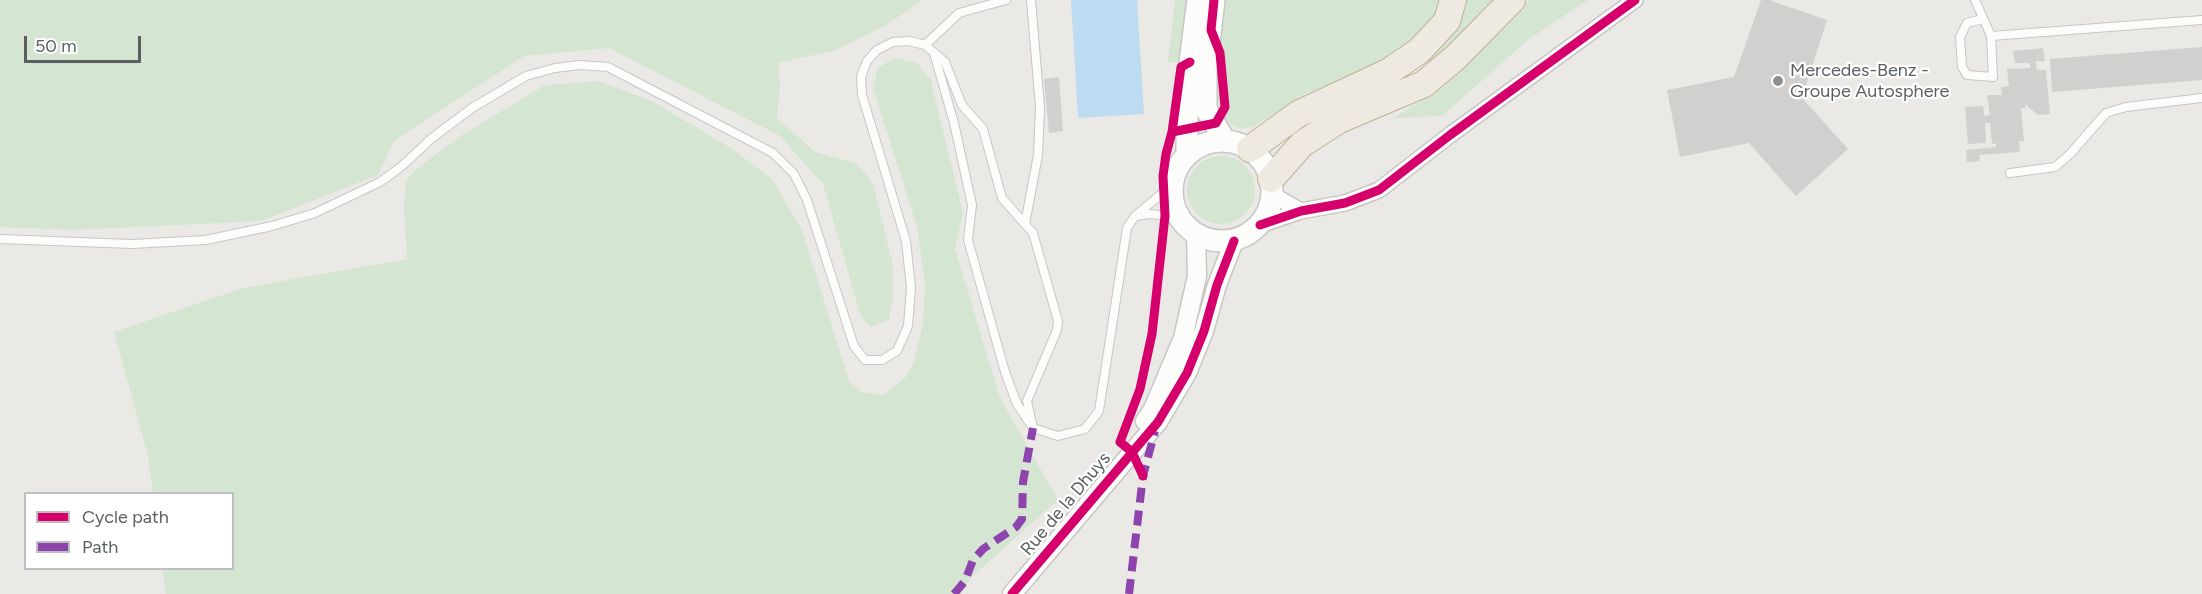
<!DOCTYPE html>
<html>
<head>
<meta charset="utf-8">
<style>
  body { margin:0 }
  #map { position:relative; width:2202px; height:594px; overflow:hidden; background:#ebe9e5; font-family:Figtree,sans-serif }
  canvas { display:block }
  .legend { position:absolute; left:24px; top:492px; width:210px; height:78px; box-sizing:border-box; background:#fff; border:2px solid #bdbfc0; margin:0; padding:8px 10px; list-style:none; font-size:18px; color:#5b5f62 }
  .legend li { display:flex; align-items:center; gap:12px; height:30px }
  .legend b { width:30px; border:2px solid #bdbfc0 }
  .scale { position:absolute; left:24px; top:36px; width:117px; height:27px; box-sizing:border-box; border:3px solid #5b5f62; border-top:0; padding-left:8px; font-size:18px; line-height:21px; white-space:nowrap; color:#5b5f62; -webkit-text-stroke:4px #fff; paint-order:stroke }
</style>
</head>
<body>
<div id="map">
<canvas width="2202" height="594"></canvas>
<ul class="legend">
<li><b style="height:8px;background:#d6006c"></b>Cycle path</li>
<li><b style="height:8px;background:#8e44ad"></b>Path</li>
</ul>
<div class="scale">50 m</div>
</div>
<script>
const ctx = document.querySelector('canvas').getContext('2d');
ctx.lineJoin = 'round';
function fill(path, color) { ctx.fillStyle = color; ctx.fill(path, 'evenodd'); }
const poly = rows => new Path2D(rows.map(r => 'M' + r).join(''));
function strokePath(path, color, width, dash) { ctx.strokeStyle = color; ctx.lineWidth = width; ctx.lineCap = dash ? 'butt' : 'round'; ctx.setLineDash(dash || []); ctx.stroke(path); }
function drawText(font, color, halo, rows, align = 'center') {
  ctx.font = font + ' Figtree,sans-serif'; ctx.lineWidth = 4.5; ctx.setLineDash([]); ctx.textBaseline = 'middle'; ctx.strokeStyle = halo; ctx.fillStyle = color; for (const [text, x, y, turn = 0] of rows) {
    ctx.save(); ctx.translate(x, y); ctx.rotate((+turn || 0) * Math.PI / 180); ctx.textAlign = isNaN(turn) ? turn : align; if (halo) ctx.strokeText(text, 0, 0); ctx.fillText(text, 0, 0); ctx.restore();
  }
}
fill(poly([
  [0,0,922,0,888,24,836,50,778,63,780,87,777,118,815,152,857,164,873,183,893,266,893,298,889,320,870,327,860,314,823,184,780,136,609,48,524,56,394,141,378,175,261,221,73,230,0,227],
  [1175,0,1187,0,1180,62,1168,62],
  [1223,0,1444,0,1434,25,1378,65,1307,93,1253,127,1240,129,1230,123,1220,112,1214,82],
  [1465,0,1496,0,1454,43,1425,65,1445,40],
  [1530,0,1588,0,1529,39,1442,116,1393,118,1445,86,1508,20],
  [894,58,917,63,931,81,963,213,955,248,1000,398,1058,500,974,575,958,594,166,594,162,569,232,568,232,494,153,493,148,456,114,332,243,288,407,259,404,205,406,181,415,170,462,135,545,85,598,81,652,101,731,148,772,179,802,230,849,381,862,392,883,395,905,378,913,365,923,324,925,285,917,227,873,88,878,68],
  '1187 190a34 34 0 1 1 68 0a34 34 0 1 1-68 0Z'
]), '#d4e5d2');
fill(poly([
  [1071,0,1137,0,1144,114,1078,118]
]), '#bddcf2');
fill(poly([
  [1761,0,1769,0,1827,20,1802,98,1848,149,1796,196,1749,143,1680,157,1667,90,1734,77],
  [2202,47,2202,80,2052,92,2050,59],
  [2043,48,2045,61,2036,61,2037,70,2046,70,2050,114,2038,115,2025,104,2025,108,2021,108,2024,141,2019,141,2020,152,1979,155,1980,161,1967,162,1966,150,1996,147,1996,143,1992,144,1990,123,1985,123,1986,143,1968,144,1965,107,1983,106,1984,116,1990,115,1987,95,2002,95,2001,87,2009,86,2007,69,2030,68,2030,63,2015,63,2013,51],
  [1059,77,1063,131,1049,133,1044,79]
]), '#d1d0ce');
const service = poly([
  [1975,0,1991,36,2202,20],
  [1983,19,1967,23,1960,37,1962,67,1967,75,1993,77,1991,36],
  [925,45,959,13,1006,0],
  [934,53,954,123,972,205,968,240,1005,372,1017,404,1033,428,1058,436,1085,429,1099,411,1127,228,1135,216,1172,185],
  [2010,173,2055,167,2070,154,2106,113,2126,107,2202,98],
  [1136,216,1150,214,1179,217],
  [1025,224,1038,155,1040,107,1031,0],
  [0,239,132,244,206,240,272,226,315,213,380,182,402,166,432,138,472,108,526,76,555,68,580,65,608,67,773,153,794,174,807,200,854,346,865,360,882,360,897,351,908,326,911,288,906,241,862,95,861,77,867,61,877,50,893,42,909,41,925,45,945,62,962,105,983,129,1002,198,1033,233,1058,321,1057,330,1027,401,1033,428]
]);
const minor = poly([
  [1273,195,1301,211],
  [1260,225,1301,211,1345,203,1379,190,1450,135,1635,0]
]);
const tertiary = poly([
  [1145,421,1153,409,1183,338,1197,276,1196,235],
  [1012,594,1158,422,1187,373,1204,331,1217,285,1234,241]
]);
const secondary = poly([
  [1214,0,1206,70,1206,109,1225,141],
  '1172 191a50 50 0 1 1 100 0a50 50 0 1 1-100 0Z',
  [1187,155,1187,109,1190,62,1198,0]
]);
const motorway = poly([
  [1250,149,1298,114,1388,72,1419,51,1447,21,1453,0],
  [1271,179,1302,144,1339,120,1424,84,1456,57,1512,0]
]);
strokePath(service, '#c7c6c6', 10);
strokePath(minor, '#c7c6c6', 18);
strokePath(tertiary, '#c7c6c6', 21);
strokePath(secondary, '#c7c7c7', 24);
strokePath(motorway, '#bfb196', 28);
strokePath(service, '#fcfcfb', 8);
strokePath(minor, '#fcfcfb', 15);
strokePath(tertiary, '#fcfcfb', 18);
strokePath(secondary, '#fcfcfb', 21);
strokePath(motorway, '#eeeae1', 26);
strokePath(poly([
  [954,594,965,581,973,560,983,549,1016,527,1022,519,1023,482,1033,428],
  [1129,594,1143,476,1155,431]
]), '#8e44ad', 8, [15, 8]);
strokePath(poly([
  [1172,132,1181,67,1190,62],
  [1260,225,1301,211,1345,203,1379,190,1450,135,1635,0],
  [1143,476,1132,452,1120,442,1140,389,1152,334,1165,216,1163,176,1166,154,1172,132,1216,123,1225,107,1220,53,1211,30,1214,0],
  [1012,594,1158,422,1187,373,1204,331,1217,285,1234,241]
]), '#d6006c', 9);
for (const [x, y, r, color] of [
  [1778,81,6,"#8d8f90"]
]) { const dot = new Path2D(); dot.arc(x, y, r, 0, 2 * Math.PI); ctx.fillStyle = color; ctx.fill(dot); strokePath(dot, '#fff', 2); }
drawText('18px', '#5b5f62', '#fff', [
  ["Mercedes-Benz -",1790,71],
  ["Groupe Autosphere",1790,92]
], 'left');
drawText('18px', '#5b5f62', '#fff', [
  ["Rue de la Dhuys",1066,504,-50]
]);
</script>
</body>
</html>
